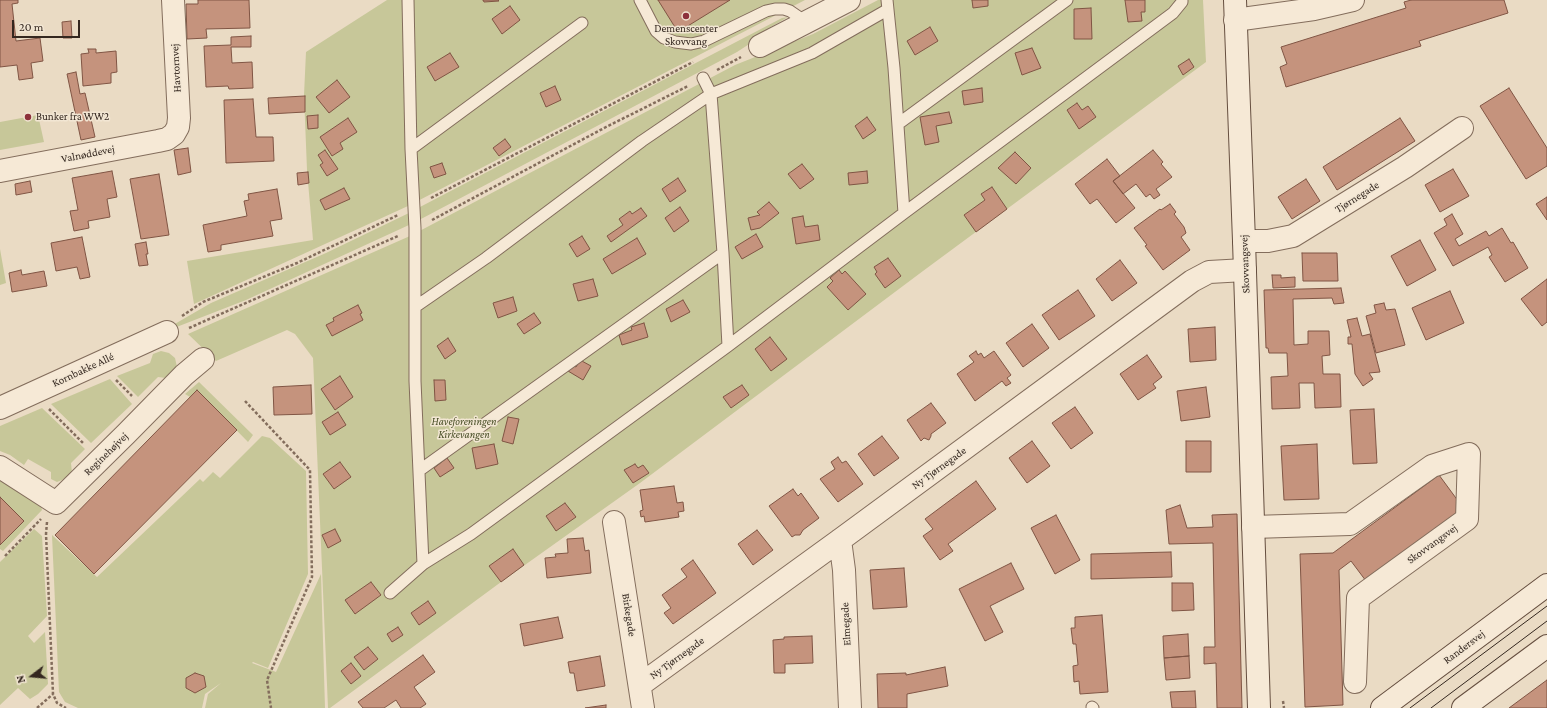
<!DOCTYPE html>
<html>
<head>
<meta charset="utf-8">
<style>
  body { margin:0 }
  #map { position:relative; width:1547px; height:708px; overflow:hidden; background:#eadbc4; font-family:"Crimson Pro",serif }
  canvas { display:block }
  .north { position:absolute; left:12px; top:656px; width:40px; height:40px; -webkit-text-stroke:3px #f2e6d3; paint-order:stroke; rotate:254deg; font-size:11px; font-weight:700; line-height:16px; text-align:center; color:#34271f }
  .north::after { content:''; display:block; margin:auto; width:14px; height:18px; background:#34271f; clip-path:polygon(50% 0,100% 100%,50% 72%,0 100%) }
  .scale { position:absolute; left:12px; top:20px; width:68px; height:18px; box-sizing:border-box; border:2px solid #34271f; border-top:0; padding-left:5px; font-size:12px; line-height:14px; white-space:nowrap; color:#34271f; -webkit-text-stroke:3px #f2e6d3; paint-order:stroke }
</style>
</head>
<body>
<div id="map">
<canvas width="1547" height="708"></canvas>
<div class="north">N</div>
<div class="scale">20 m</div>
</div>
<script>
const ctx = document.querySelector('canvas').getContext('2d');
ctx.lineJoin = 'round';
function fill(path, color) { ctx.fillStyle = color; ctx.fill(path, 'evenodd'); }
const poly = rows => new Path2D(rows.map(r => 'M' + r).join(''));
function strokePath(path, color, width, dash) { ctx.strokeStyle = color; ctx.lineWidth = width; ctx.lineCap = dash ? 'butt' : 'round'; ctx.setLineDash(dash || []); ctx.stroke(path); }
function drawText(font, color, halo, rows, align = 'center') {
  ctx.font = font + ' "Crimson Pro",serif'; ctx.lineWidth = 3; ctx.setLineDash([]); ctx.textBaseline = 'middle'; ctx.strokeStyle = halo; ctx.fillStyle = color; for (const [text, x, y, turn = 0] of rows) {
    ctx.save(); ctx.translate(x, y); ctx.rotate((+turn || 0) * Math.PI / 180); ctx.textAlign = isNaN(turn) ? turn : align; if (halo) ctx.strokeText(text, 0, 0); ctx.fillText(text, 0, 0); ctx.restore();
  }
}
fill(poly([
  [387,0,805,0,408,206,194,304,187,261,313,240,307,170,304,95,306,52],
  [878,0,1203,0,1206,62,923,271,640,483,501,582,330,708,328,708,313,358,295,334,287,330,216,361,188,334,410,236,735,65,813,34],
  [788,17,769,28,760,37,737,52,421,219,420,207,782,18],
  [38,115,44,142,0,150,0,122],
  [409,213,409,225,246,300,174,328,173,325,211,303,326,253],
  [0,249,6,283,0,285],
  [161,351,169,353,175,358,177,367,170,381,166,378,158,377,138,397,117,376,150,363,153,354],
  [110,379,132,404,91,443,51,404],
  [199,382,253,435,248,442,197,390,190,397,185,394],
  [42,408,85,449,71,463,72,473,62,480,57,482,51,479,51,472,28,459,24,465,10,455,0,451,0,426],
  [262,436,270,438,306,471,308,574,268,668,253,662,252,663,276,672,321,574,325,708,205,708,208,694,221,683,205,694,202,708,78,708,65,702,59,692,52,535,97,577,200,479,203,482,213,472,220,478],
  [0,479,40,502,42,510,3,551,0,549,0,545,24,521,0,497],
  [34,529,42,536,47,616,28,636,34,643,45,632,48,684,38,694,30,699,18,688,0,705,0,562]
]), '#c7c799');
const building = poly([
  [0,0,18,0,18,3,12,4,16,41,40,38,43,61,31,63,33,78,19,80,17,65,0,67,0,0],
  [198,0,249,0,250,28,206,29,207,38,187,39,186,4,198,4,198,0],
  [483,0,498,0,499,1,484,2,483,0],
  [658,0,730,0,678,32,658,0],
  [972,0,988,0,988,6,973,8,972,0],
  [1125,0,1145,0,1145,12,1141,12,1142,21,1128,22,1125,0],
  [1411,0,1504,0,1508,13,1419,41,1421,46,1286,87,1280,67,1287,64,1281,47,1406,8,1404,2,1411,0],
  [510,6,520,20,502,34,492,19,510,6],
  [1091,8,1092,39,1074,39,1074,9,1091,8],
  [71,21,72,38,63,38,62,22,71,21],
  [930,27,938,41,915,55,907,41,930,27],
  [251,36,251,47,231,47,232,63,252,62,253,88,229,89,228,86,206,87,204,46,231,45,231,37,251,36],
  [1032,48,1041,68,1022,75,1015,53,1032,48],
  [88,49,96,49,96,53,116,51,117,72,111,73,111,83,83,86,81,54,89,53,88,49],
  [450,53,459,67,435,81,427,67,450,53],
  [1189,59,1194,67,1183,75,1178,66,1189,59],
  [76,72,80,94,85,93,95,137,81,140,67,74,76,72],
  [337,80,350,97,329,113,316,97,337,80],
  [555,86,561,100,546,107,540,93,555,86],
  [982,88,983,102,964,105,962,91,982,88],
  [1509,88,1547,148,1547,166,1526,179,1480,106,1509,88],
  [305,96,305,112,269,114,268,98,305,96],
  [253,99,256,137,273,137,274,161,226,163,224,100,253,99],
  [1077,103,1082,110,1088,106,1096,117,1079,129,1067,110,1077,103],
  [949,112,952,123,936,126,939,142,925,145,920,117,949,112],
  [318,115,318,128,308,129,307,116,318,115],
  [867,117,876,130,863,139,855,126,867,117],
  [348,118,357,132,340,143,343,149,332,156,320,137,348,118],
  [1400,118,1415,141,1337,190,1323,167,1400,118],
  [505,139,511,147,499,156,493,148,505,139],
  [188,148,191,172,178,175,174,150,188,148],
  [325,150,338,169,327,176,320,165,323,163,318,155,325,150],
  [1153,150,1163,162,1161,164,1172,177,1156,189,1160,195,1154,199,1150,194,1146,197,1136,184,1123,194,1113,181,1153,150],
  [1015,152,1031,168,1016,184,998,168,1015,152],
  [1107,159,1120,176,1113,181,1135,208,1116,223,1097,199,1090,204,1075,184,1107,159],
  [442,163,446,174,434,178,430,167,442,163],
  [802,164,814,179,800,189,788,174,802,164],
  [1453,169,1469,196,1440,212,1425,185,1453,169],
  [112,171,117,197,107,199,110,217,88,221,89,228,74,231,70,211,78,210,72,178,112,171],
  [867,171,868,183,849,185,848,173,867,171],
  [308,172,309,183,298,185,297,173,308,172],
  [159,174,169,235,141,239,130,179,159,174],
  [678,178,686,191,670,202,662,189,678,178],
  [1306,179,1320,201,1292,219,1278,197,1306,179],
  [30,181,32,192,16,195,15,184,30,181],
  [992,187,1007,209,976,232,964,215,985,200,981,194,992,187],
  [344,188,350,199,325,210,320,200,344,188],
  [277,189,282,219,270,221,273,236,221,245,221,250,208,252,203,225,247,216,244,201,249,200,248,194,277,189],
  [1547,197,1547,220,1536,204,1547,197],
  [769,202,779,213,760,228,751,230,748,218,760,215,757,212,769,202],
  [1170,204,1176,212,1174,214,1184,227,1186,233,1181,237,1190,250,1163,270,1145,246,1147,245,1134,228,1160,209,1161,210,1170,204],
  [680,207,689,221,674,232,665,218,680,207],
  [641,208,647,216,611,242,607,236,623,225,619,219,630,211,632,214,641,208],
  [1452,214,1463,234,1455,239,1459,246,1486,231,1489,236,1502,228,1511,243,1513,242,1528,268,1505,282,1489,257,1492,255,1488,247,1453,266,1434,233,1447,225,1444,219,1452,214],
  [803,216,805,227,818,225,820,240,796,244,792,218,803,216],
  [756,234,763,247,742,259,735,247,756,234],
  [582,236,590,249,577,257,569,244,582,236],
  [82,237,90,277,80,279,77,267,56,271,51,243,82,237],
  [637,238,646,254,612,274,603,259,637,238],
  [1420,240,1436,270,1407,286,1391,256,1420,240],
  [146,242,148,254,146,254,148,265,139,266,135,244,146,242],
  [1302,253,1337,253,1338,281,1303,281,1302,253],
  [888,258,901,276,885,288,875,274,877,272,874,267,888,258],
  [1120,260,1137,283,1112,301,1096,279,1120,260],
  [21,270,22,275,44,271,47,286,12,292,9,273,21,270],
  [839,270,842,274,845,271,866,294,848,310,827,287,833,281,830,278,839,270],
  [1272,275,1281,275,1281,278,1295,277,1295,287,1273,288,1272,275],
  [593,279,598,296,578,301,573,284,593,279],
  [1547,279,1547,322,1542,326,1521,299,1547,279],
  [1341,288,1344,303,1334,304,1332,298,1293,299,1294,345,1308,344,1308,331,1329,331,1330,355,1322,356,1323,374,1340,374,1341,407,1315,408,1314,383,1299,383,1300,408,1272,409,1271,377,1288,376,1287,353,1269,353,1268,348,1266,348,1264,290,1341,288],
  [1078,290,1095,316,1059,340,1042,315,1078,290],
  [1450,291,1464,323,1426,340,1412,308,1450,291],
  [513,297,517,311,498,318,493,303,513,297],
  [683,300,690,312,671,322,666,309,683,300],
  [1384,303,1386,310,1395,309,1405,345,1376,353,1366,316,1376,313,1374,305,1384,303],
  [358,305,362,313,360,314,363,320,332,336,326,325,334,321,333,318,358,305],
  [534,313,541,323,524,334,517,324,534,313],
  [1357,318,1362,336,1370,334,1380,372,1369,373,1373,379,1363,386,1355,374,1352,344,1348,344,1348,337,1351,337,1347,320,1357,318],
  [644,323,648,337,622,345,619,335,632,330,631,327,644,323],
  [1032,324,1049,348,1023,367,1006,343,1032,324],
  [1215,327,1216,360,1190,362,1188,329,1215,327],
  [770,337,787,359,771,371,755,349,770,337],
  [448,338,456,351,445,359,437,346,448,338],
  [976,351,978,355,981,353,984,358,994,351,1011,375,1007,378,1011,383,1006,386,1002,381,975,401,957,374,974,362,969,356,976,351],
  [1147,355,1162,377,1153,384,1156,388,1138,400,1120,374,1147,355],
  [580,360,591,366,583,380,568,371,572,365,576,367,580,360],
  [340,376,353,397,335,410,321,389,340,376],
  [434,380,445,380,446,400,435,401,434,380],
  [311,385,312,414,274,415,273,387,311,385],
  [742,385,749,395,731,408,723,397,742,385],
  [1206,387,1210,417,1181,421,1177,391,1206,387],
  [197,390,237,430,94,574,55,535,197,390],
  [931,403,946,423,931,434,931,436,929,440,924,438,921,441,907,420,931,403],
  [1075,407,1093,433,1071,449,1052,423,1075,407],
  [1374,409,1377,463,1353,464,1350,410,1374,409],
  [338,412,346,425,330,435,322,422,338,412],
  [508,417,519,419,513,444,502,441,508,417],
  [882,436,899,458,874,476,858,454,882,436],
  [1032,441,1050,466,1027,483,1009,458,1032,441],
  [1186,441,1211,441,1211,472,1186,472,1186,441],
  [494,444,498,464,476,469,472,448,494,444],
  [1317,444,1319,499,1284,500,1281,446,1317,444],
  [838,457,842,463,846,461,863,484,838,502,820,479,835,469,831,462,838,457],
  [447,458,454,468,440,477,434,468,447,458],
  [340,462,351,477,334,489,323,474,340,462],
  [635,464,638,468,643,465,649,473,633,483,624,470,635,464],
  [1439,475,1464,509,1366,581,1351,561,1339,570,1343,705,1305,707,1300,554,1333,553,1439,475],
  [976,481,996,509,948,544,953,551,940,560,923,536,933,529,925,519,976,481],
  [674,486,677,503,683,502,684,511,678,512,679,517,645,522,644,516,641,517,640,511,643,510,640,490,674,486],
  [793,489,798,496,801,493,819,518,803,530,800,535,795,535,792,537,769,506,793,489],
  [0,497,24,521,0,545,0,497],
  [565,503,576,517,556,531,546,516,565,503],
  [1180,505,1187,528,1213,527,1212,515,1237,514,1242,708,1217,708,1216,663,1204,664,1204,647,1215,647,1213,543,1169,544,1166,510,1180,505],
  [1056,515,1080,560,1055,574,1031,528,1056,515],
  [335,529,341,541,328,548,322,535,335,529],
  [757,530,773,550,753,565,738,544,757,530],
  [583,538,585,551,589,550,591,573,547,578,545,558,556,557,555,554,568,553,567,539,583,538],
  [513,549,524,565,501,582,489,566,513,549],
  [1171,552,1172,577,1091,579,1091,554,1171,552],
  [693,560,716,593,673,624,664,613,671,608,662,595,687,577,681,569,693,560],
  [1011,563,1024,589,990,606,1003,632,985,641,959,589,1011,563],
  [904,568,907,607,873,609,870,570,904,568],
  [371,582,381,595,355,614,345,600,371,582],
  [1172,583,1193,583,1194,610,1172,611,1172,583],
  [428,601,436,613,419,625,411,613,428,601],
  [1102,615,1108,692,1080,694,1079,681,1074,682,1073,666,1078,665,1076,644,1073,644,1071,628,1075,628,1075,617,1102,615],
  [558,617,563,638,524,646,520,624,558,617],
  [398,627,403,635,392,642,387,634,398,627],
  [1188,634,1189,656,1164,658,1163,636,1188,634],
  [812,636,813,663,785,664,785,673,774,673,773,640,784,639,784,637,812,636],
  [368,647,378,659,364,670,354,657,368,647],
  [423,655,435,672,414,687,426,704,420,708,401,708,396,700,384,708,363,708,358,702,423,655],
  [600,656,605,686,577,691,574,673,570,673,568,662,600,656],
  [1189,656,1190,678,1166,680,1164,658,1189,656],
  [351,663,361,676,351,684,341,671,351,663],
  [945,667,948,686,907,694,907,708,878,708,877,674,906,673,906,675,945,667],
  [195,673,204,676,206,687,195,693,186,688,186,678,195,673],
  [1547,680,1547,708,1509,708,1547,680],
  [1195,691,1196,708,1172,708,1170,692,1195,691],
  [606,705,606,708,585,708,606,705]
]);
fill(building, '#c5937d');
strokePath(building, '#805544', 1);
const lane = poly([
  [408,0,411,149,415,228,415,381,423,564],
  [640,0,656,31,664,38,675,42,691,44,704,41,766,11,775,9,784,9,790,11,806,22],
  [887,0,894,68,904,213],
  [703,78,711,94,723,253,728,346],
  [898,124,1067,0],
  [411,149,582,23],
  [415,307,486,258,642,141,711,94,812,53,887,10],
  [420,470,723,253],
  [390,593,423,564,471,534,728,346,904,213,1173,13,1182,2,1182,0],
  [1092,707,1093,708]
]);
const street = poly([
  [1235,20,1314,9,1353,0],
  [760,46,849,0],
  [0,171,158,141,167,139,174,134,178,127,179,118,173,0],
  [1244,241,1268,241,1293,236,1405,167,1462,128],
  [0,408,167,332],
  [0,467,56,503,126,434,184,375,203,359],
  [614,522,643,708],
  [1253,527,1350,524,1432,466,1469,454,1467,519,1358,598,1355,682],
  [840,540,844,570,850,708],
  [640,685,840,540,1192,281,1209,272,1245,270]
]);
const secondary = poly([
  [1235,0,1244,241,1259,708],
  [1382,708,1547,585],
  [1463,708,1547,646]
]);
strokePath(lane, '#836d5c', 13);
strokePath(street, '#836d5c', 24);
strokePath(secondary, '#654e3f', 24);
strokePath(poly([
  [717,70,741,57],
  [431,198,693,62],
  [432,220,606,127,688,86],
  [182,316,203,302,297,263,398,215],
  [189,328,398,236],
  [116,380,132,396],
  [245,401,310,470,312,577,267,680,271,708],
  [49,409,84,444],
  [47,522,46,534,53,694,57,703,66,708],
  [5,556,41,519],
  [1283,701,1284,708],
  [37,708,53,694]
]), '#836d5c', 2.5, [3, 2]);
strokePath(lane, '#f6e9d6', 11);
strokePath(street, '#f6e9d6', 22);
strokePath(secondary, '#f6e9d6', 22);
strokePath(poly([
  [1410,708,1547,606],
  [1431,708,1547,621]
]), '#34271f', 1);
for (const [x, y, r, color] of [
  [686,16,4,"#8d313b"],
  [28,117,4,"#8d313b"]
]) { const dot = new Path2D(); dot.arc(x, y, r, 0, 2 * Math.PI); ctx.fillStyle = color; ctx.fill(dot); strokePath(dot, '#f2e6d3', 1.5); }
drawText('11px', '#34271f', '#f2e6d3', [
  ["Demenscenter",686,29],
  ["Skovvang",686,42],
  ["Bunker fra WW2",36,117,"left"]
]);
drawText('11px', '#34271f', '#f2e6d3', [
  ["Havtornvej",176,68,-93],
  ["Valnøddevej",88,154,-11],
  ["Tjørnegade",1357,197,-32],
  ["Skovvangsvej",1245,264,-92],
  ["Kornbakke Allé",83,370,-25],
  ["Reginehøjvej",106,454,-44],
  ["Ny Tjørnegade",939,468,-36],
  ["Skovvangsvej",1432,544,-36],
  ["Birkegade",629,615,81],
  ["Elmegade",846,624,-93],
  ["Randersvej",1464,647,-37],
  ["Ny Tjørnegade",677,658,-36]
]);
drawText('italic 11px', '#494f27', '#f2e6d3', [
  ["Haveforeningen",464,422],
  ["Kirkevangen",464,435]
]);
</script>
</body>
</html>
